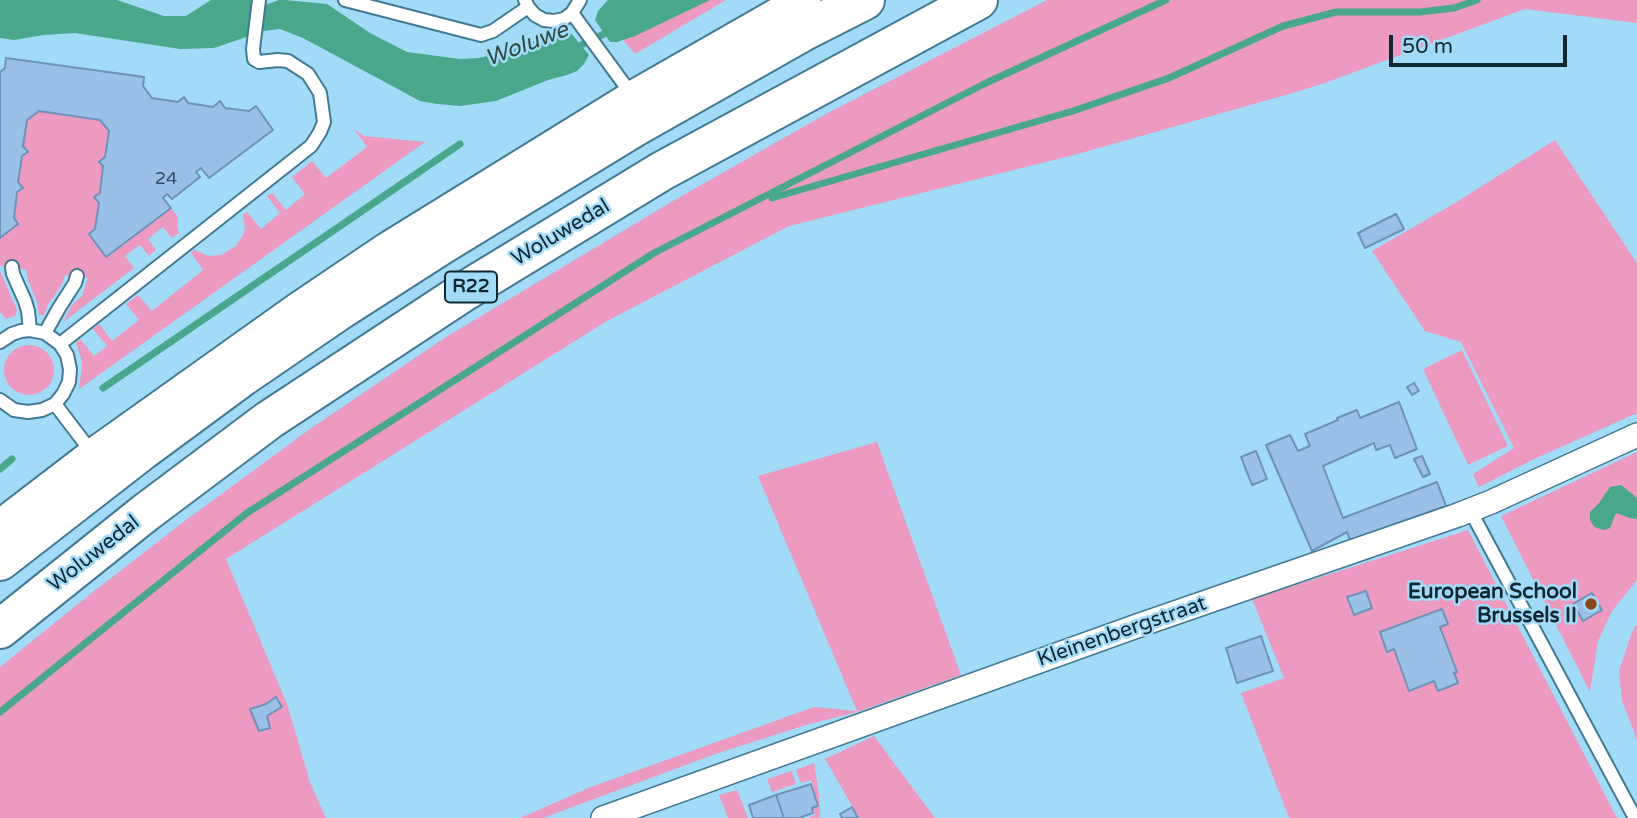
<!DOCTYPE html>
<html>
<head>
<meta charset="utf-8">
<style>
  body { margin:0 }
  #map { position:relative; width:1637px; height:818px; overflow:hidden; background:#a2dbf7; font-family:"Varela Round",sans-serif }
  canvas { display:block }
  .scale { position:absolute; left:1389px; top:35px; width:178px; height:32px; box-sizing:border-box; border:4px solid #112732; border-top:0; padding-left:9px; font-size:21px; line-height:24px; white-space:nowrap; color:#112732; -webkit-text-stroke:5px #a2dbf7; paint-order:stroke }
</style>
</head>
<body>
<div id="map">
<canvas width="1637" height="818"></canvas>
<div class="scale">50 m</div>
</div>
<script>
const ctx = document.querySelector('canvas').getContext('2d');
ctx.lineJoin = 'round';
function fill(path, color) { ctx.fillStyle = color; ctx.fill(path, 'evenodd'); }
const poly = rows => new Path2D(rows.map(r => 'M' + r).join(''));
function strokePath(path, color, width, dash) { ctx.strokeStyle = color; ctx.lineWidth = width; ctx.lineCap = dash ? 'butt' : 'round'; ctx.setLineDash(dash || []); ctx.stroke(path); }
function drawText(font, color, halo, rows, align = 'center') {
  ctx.font = font + ' "Varela Round",sans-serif'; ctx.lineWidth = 5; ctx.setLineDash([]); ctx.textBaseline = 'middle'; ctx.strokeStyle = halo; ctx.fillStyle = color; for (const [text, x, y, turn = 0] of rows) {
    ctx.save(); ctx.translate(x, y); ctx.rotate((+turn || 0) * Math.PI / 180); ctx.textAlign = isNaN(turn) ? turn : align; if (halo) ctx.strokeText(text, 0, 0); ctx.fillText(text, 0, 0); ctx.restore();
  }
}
fill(poly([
  [643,0,726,0,635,54,605,19],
  [1047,0,1637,0,1637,23,1525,9,1322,84,1289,94,1074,155,789,226,607,321,226,559,287,704,309,778,308,778,326,818,0,818,0,667,88,596,182,523,310,429,446,337,673,201,826,114],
  [276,697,282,707,267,716,270,728,259,731,251,709,266,704],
  [39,111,100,120,109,131,105,157,99,162,103,166,100,193,94,197,99,203,95,229,171,208,178,217,177,227,179,233,172,238,163,227,148,239,156,250,149,256,140,245,125,256,134,268,63,322,72,305,82,296,88,278,65,275,62,284,48,305,44,315,39,315,37,302,28,280,26,270,0,266,0,238,14,218,17,192,23,188,18,182,22,156,28,152,23,146,27,120],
  [354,129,364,136,425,142,79,389,82,366,81,358,76,343,80,339,94,356,107,346,93,329,99,324,112,341,139,320,126,304,138,295,152,311,203,270,191,253,195,250,208,256,221,255,236,246,243,235,245,228,243,215,247,212,261,229,280,213,267,196,272,193,286,210,305,194,292,177,312,161,326,178,367,147],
  [1555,140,1637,263,1637,413,1532,460,1479,487,1473,474,1514,448,1461,342,1425,331,1372,251,1455,203],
  [0,271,17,310,15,316,6,319,0,312],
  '4 370a25 25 0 1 1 50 0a25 25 0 1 1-50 0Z',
  [1462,350,1508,446,1468,465,1423,369],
  [877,442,961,675,857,712,806,725,718,753,543,818,520,818,591,787,814,707,857,711,758,476],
  [1637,452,1637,580,1612,611,1598,641,1590,692,1501,516],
  [1468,530,1617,818,1289,818,1241,693,1284,678,1252,599],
  [1637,624,1637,740,1622,701,1619,671,1632,632],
  [874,736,935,818,859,818,825,759],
  [814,763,819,795,820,814,819,818,808,818,815,815,813,809,819,807,811,780,801,783,796,770],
  [792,771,796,784,772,792,767,779],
  [737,790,748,818,728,818,719,795]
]), '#ec9ac0');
fill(poly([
  [0,0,117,0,164,16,186,16,211,0,250,0,268,4,279,0,285,0,327,4,370,33,407,52,460,59,479,58,521,47,543,37,563,31,570,32,589,55,584,64,577,71,567,75,548,80,496,101,460,106,437,104,420,101,303,38,280,29,264,31,214,48,180,49,75,33,44,35,14,40,0,38],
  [608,0,710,0,635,36,617,42,610,42,595,20,598,11],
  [1621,485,1637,498,1637,519,1630,518,1616,513,1610,528,1604,530,1594,527,1590,520,1590,512,1599,503,1610,487]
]), '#49a88b');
strokePath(poly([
  [573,49,612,30],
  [772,198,1073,111,1169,78,1283,26,1336,12,1420,12,1454,8,1477,0],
  [103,388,460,144],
  [0,469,12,459],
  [0,712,247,513,654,253,986,83,1166,0]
]), '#49a88b', 7);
const building = poly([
  [6,58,144,77,143,86,152,98,178,102,184,97,188,103,213,107,220,101,225,108,249,111,256,106,273,130,209,178,201,168,196,172,200,177,172,199,167,194,163,198,171,208,106,257,89,234,95,229,99,203,94,197,100,193,103,166,99,162,105,157,109,131,100,120,39,111,27,120,23,146,28,152,22,156,18,182,23,188,17,192,14,218,18,224,0,238,0,72,5,68,6,58],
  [1396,214,1404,229,1365,248,1358,233,1396,214],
  [1414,383,1419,391,1412,395,1407,387,1414,383],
  [1399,402,1417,449,1395,458,1390,445,1376,450,1374,443,1323,466,1343,518,1437,482,1446,506,1350,540,1347,532,1312,551,1266,445,1290,435,1298,451,1310,446,1305,434,1338,420,1337,418,1357,410,1360,418,1399,402],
  [1256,451,1267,479,1252,485,1241,457,1256,451],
  [1422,456,1430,474,1423,477,1414,459,1422,456],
  [1366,591,1372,608,1354,615,1347,597,1366,591],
  [1592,593,1602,610,1583,621,1573,604,1592,593],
  [1442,609,1448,624,1440,627,1457,672,1454,673,1458,683,1438,691,1434,681,1409,691,1394,649,1387,652,1380,632,1442,609],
  [1261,636,1273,671,1237,683,1226,648,1261,636],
  [276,697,282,707,267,716,270,728,259,731,250,709,266,704,276,697],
  [811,784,818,806,812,808,813,813,799,818,784,818,776,795,811,784],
  [776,795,784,818,753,818,749,805,776,795],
  [852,807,858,818,842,818,840,814,852,807]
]);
fill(building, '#9bc0e8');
strokePath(building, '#6e92b8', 2);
const service = poly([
  [345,0,481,35,493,31,528,7],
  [525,0,528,7,535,15,544,20,554,21,564,19,572,13,580,0],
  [572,13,632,95],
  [12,267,13,274,25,301,28,311,30,330],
  [45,333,59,308,75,283,77,276],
  [0,342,12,334,21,331,30,330,45,333,60,344,67,355,70,369,69,382,63,394,55,404,42,410,28,412,14,410,0,400],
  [60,344,311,146,320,132,324,122,320,93,308,74,288,61,278,60,259,62,254,59,253,49,259,0],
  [55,404,93,454],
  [1470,510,1635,818]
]);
const minor = poly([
  [603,818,1137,626,1458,515,1491,502,1637,435]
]);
const secondary = poly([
  [0,527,94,455,299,309,388,249,634,97,804,0]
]);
const trunk = poly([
  [0,561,143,450,242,377,340,310,443,244,633,128,806,30,865,0],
  [0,629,145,513,269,420,465,291,662,171,978,0]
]);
strokePath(service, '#437993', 16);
strokePath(minor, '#437993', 26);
strokePath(secondary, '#437993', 37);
strokePath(trunk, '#437993', 42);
strokePath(service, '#fff', 12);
strokePath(minor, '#fff', 23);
strokePath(secondary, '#fff', 33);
strokePath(trunk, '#fff', 38);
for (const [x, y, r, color] of [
  [1591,604,7,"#8a4619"]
]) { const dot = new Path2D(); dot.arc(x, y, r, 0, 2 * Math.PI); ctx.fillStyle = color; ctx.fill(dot); strokePath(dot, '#a2dbf7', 2.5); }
drawText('18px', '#344d60', null, [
  ["24",166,179]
]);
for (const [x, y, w] of [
  [471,287,52]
]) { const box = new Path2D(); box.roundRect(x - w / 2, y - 15.5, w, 31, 5); ctx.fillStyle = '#a2dbf7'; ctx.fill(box); strokePath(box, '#112732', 2); }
drawText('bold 19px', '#112732', null, [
  ["R22",471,287]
]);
drawText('21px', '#112732', '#a2dbf7', [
  ["Woluwedal",561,233,-31],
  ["Woluwedal",94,554,-38],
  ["Kleinenbergstraat",1122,632,-19]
]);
drawText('bold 21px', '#112732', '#a2dbf7', [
  ["European School",1577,592],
  ["Brussels II",1577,616]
], 'right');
drawText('italic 23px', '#2e4c42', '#a2dbf7', [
  ["Woluwe",527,45,-21]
]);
</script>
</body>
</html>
